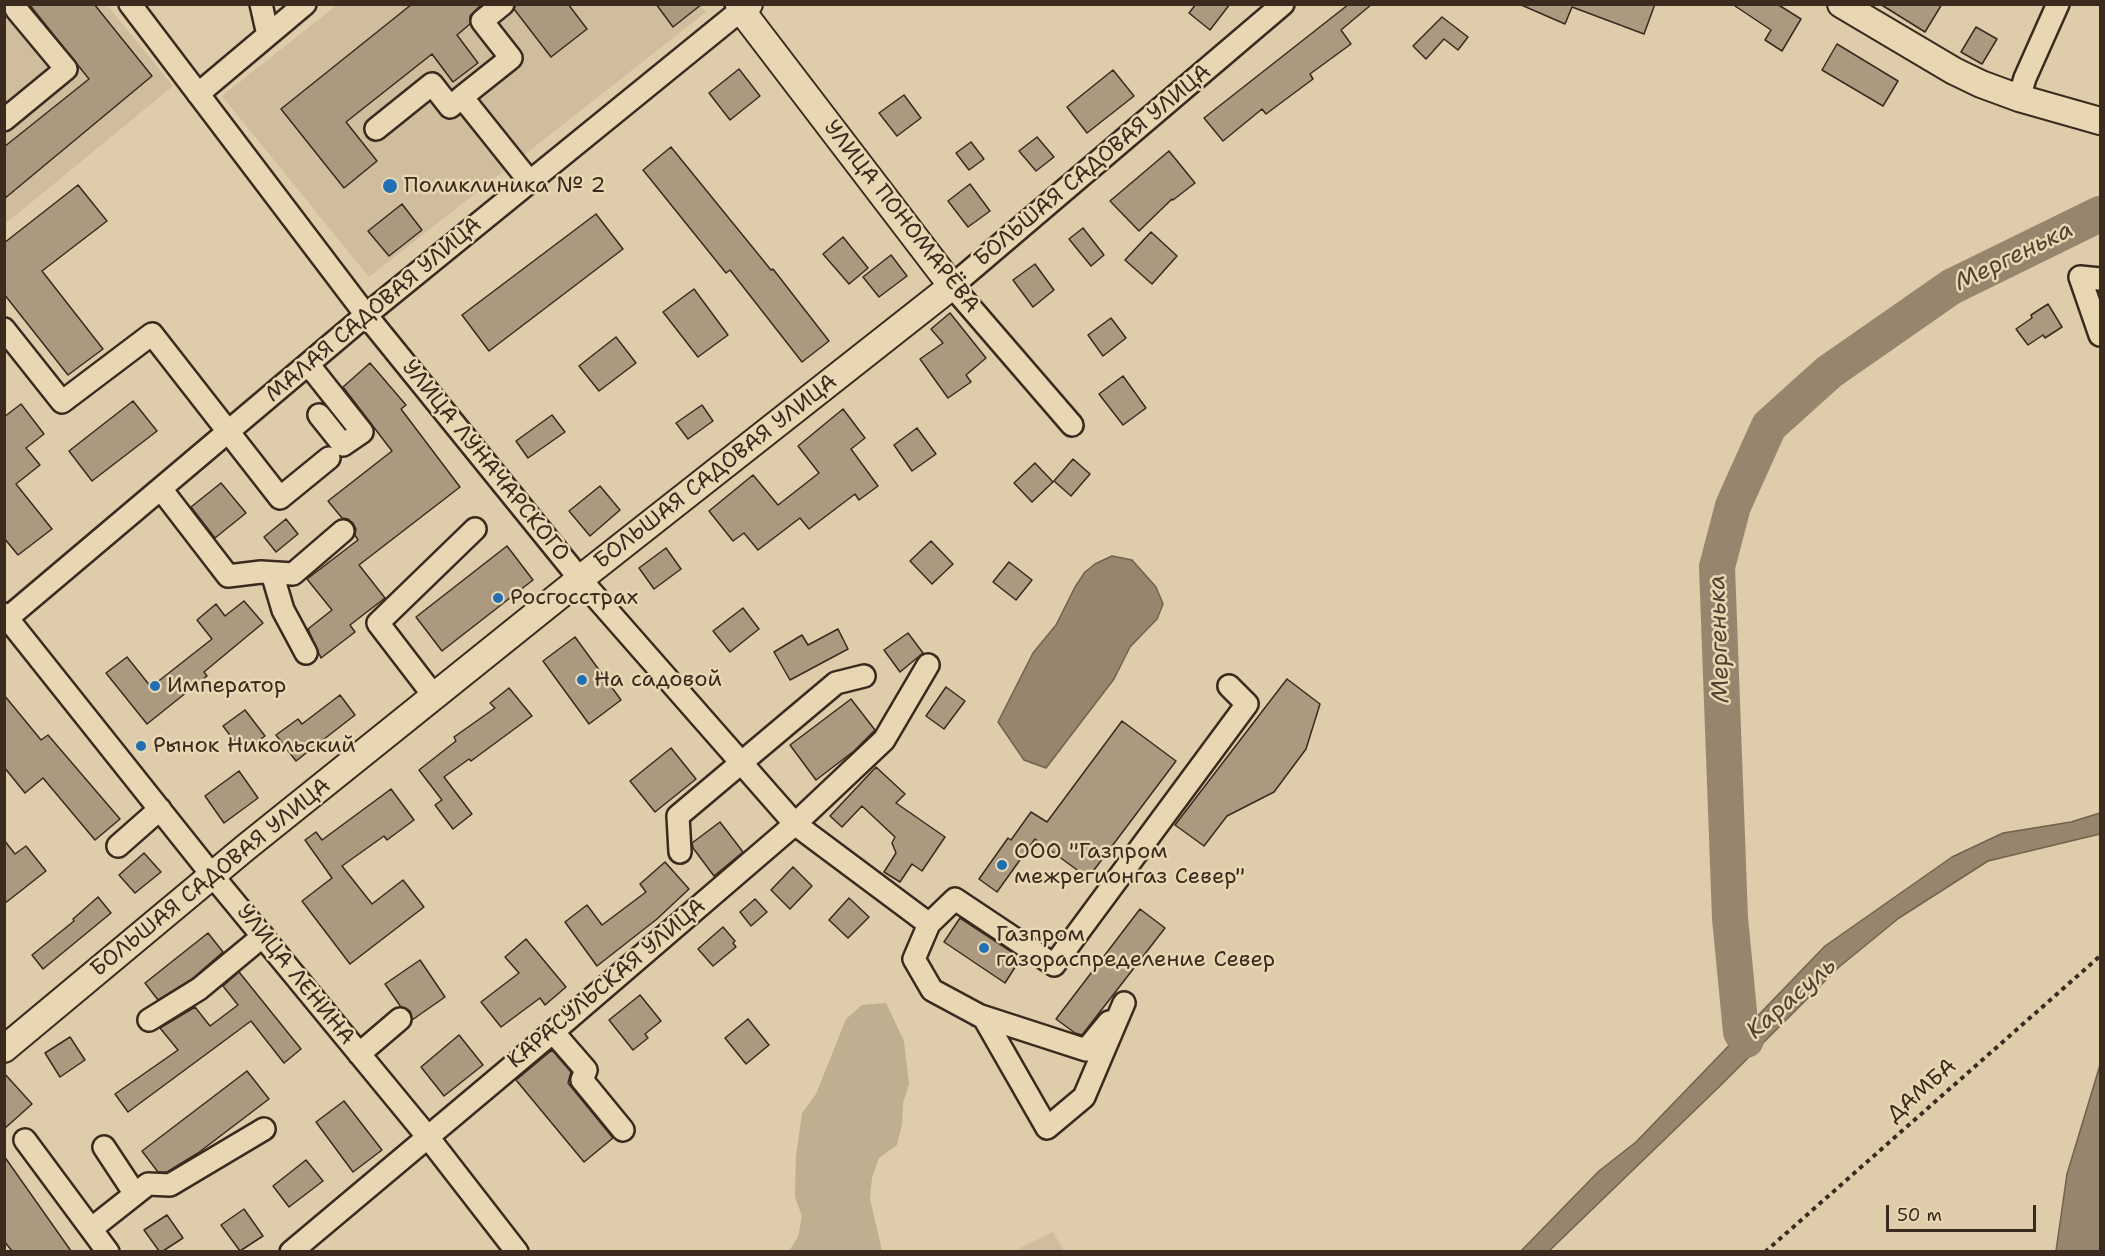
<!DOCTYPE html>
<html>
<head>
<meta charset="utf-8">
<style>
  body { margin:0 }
  #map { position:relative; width:2105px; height:1256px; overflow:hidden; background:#deccab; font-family:"Shantell Sans",sans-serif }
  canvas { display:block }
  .frame { position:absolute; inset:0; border:6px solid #3b2a1e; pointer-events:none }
  .scale { position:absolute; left:1886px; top:1205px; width:150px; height:27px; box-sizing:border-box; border:3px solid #3b2a1e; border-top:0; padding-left:8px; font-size:18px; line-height:21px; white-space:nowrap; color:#3b2a1e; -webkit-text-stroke:4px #e9d7b4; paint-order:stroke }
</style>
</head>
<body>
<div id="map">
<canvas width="2105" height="1256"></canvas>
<div class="frame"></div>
<div class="scale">50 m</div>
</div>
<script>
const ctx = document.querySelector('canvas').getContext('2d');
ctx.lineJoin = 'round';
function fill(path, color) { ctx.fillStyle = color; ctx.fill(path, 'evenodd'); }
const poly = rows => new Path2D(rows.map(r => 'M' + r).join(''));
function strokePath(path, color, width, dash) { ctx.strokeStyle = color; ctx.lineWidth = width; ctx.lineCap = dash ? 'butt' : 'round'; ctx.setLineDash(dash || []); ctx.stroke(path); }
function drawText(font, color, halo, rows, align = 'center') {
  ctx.font = font + ' "Shantell Sans",sans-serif'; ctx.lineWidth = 5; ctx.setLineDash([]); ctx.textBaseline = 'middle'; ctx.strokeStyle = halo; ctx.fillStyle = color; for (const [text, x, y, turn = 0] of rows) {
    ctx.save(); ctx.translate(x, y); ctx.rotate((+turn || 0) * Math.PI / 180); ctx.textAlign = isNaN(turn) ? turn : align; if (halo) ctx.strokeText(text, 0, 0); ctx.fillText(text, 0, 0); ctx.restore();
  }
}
fill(poly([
  [700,4,706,12,369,277,222,96,337,5],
  [5,5,107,5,173,86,5,224],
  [1053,1232,1064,1251,1014,1251]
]), '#cfbd9e');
fill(poly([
  [886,1003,904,1041,909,1084,903,1103,902,1125,897,1145,879,1158,872,1178,870,1199,882,1251,789,1251,798,1237,802,1216,795,1197,796,1156,802,1113,816,1094,846,1019,862,1005]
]), '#c0ae91');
const water = poly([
  [1112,556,1132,560,1156,587,1163,604,1157,619,1130,647,1114,679,1046,768,1024,760,998,722,1033,653,1056,625,1075,587,1085,572,1095,564,1112,556],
  [2100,813,2100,834,1988,861,1899,918,1839,967,1720,1086,1549,1251,1521,1251,1599,1171,1636,1142,1825,946,1952,857,2003,833,2071,822,2100,813],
  [2100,1065,2100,1251,2056,1251,2067,1174,2100,1065]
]);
fill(water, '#97866d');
strokePath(water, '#72614d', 1.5);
strokePath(poly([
  [1746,1040,1741,1032,1730,918,1717,567,1733,506,1769,426,1829,372,1951,287,2100,214]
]), '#97866d', 36);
const building = poly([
  [29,4,94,4,152,76,4,199,4,147,89,79,29,4],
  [412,4,482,4,470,16,470,24,457,35,478,63,453,82,432,54,346,122,377,161,344,188,281,109,412,4],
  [515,4,568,4,587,29,551,57,514,9,515,4],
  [656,4,702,4,673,27,656,4],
  [1196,4,1230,4,1210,30,1189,13,1196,4],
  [1349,4,1372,4,1341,30,1351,44,1310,74,1313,79,1266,114,1262,109,1223,141,1204,118,1349,4],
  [1519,4,1655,4,1644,34,1572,7,1565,24,1519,4],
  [1732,4,1777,4,1801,19,1782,51,1765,40,1771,30,1732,4],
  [1880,4,1942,4,1925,32,1880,4],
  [1442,17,1468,37,1458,50,1444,39,1426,59,1413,46,1442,17],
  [1976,27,1997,39,1982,64,1961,52,1976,27],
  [1837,44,1898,81,1883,106,1822,70,1837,44],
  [739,69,760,96,730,120,709,93,739,69],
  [1113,70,1134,96,1087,133,1067,107,1113,70],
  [904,95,921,118,897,136,879,113,904,95],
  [1037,137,1054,157,1036,171,1019,151,1037,137],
  [971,142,984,159,969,170,956,153,971,142],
  [671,147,771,270,773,269,829,341,802,362,730,270,726,273,643,170,671,147],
  [1169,151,1195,183,1173,200,1172,199,1139,231,1110,201,1169,151],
  [970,184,990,211,968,227,948,201,970,184],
  [78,185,107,221,42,271,103,349,68,375,4,294,4,243,78,185],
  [402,204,422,230,389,256,368,231,402,204],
  [596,214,623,249,489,351,462,315,596,214],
  [1083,228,1104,255,1091,266,1069,239,1083,228],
  [1151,232,1177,256,1152,284,1125,260,1151,232],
  [843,237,868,268,849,284,823,254,843,237],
  [891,255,907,276,879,297,863,277,891,255],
  [1035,264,1054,290,1033,307,1013,280,1035,264],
  [694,289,728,335,698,357,663,312,694,289],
  [2048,304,2062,327,2045,338,2043,335,2028,345,2016,329,2032,318,2031,315,2048,304],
  [950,313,986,358,966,375,971,382,948,398,920,359,943,343,931,329,950,313],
  [1111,318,1126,338,1103,356,1088,335,1111,318],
  [616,337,636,363,599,391,579,366,616,337],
  [370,363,406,405,401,409,460,487,359,565,385,598,350,625,355,632,321,658,308,629,332,610,307,579,358,540,355,535,356,529,353,523,348,519,342,518,328,501,392,451,343,387,370,363],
  [1123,376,1146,408,1123,425,1099,394,1123,376],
  [133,401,157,431,92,481,69,451,133,401],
  [21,404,44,434,26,448,40,465,16,484,52,529,18,555,4,538,4,417,21,404],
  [702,405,713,421,688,439,676,423,702,405],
  [843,409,865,438,851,449,878,486,859,500,855,494,809,529,800,518,758,550,744,533,733,541,709,511,753,475,778,505,819,473,798,446,843,409],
  [552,415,565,432,528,458,516,441,552,415],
  [917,428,936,454,912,471,894,445,917,428],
  [1073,459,1090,474,1071,496,1054,481,1073,459],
  [1035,463,1053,482,1032,502,1014,483,1035,463],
  [221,483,246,513,215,538,191,507,221,483],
  [600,486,620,510,590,536,569,511,600,486],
  [286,519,298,534,276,552,264,537,286,519],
  [931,541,953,564,932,584,910,561,931,541],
  [507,546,533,580,442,651,416,617,507,546],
  [666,548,681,569,654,589,639,568,666,548],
  [1009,562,1032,580,1016,600,993,582,1009,562],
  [244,601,263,623,204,672,207,676,147,724,106,673,127,657,151,687,212,639,197,620,216,604,225,616,244,601],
  [743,608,759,629,730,652,713,631,743,608],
  [838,629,848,649,790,680,774,652,802,635,808,645,838,629],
  [908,633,923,653,900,672,884,650,908,633],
  [575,637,621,700,589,724,543,661,575,637],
  [1287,679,1320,704,1306,749,1274,792,1227,816,1204,846,1175,825,1287,679],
  [946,687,965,701,944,729,926,716,946,687],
  [509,688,532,716,471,761,469,759,444,777,472,814,453,829,435,805,442,800,419,770,456,741,454,737,495,708,490,703,509,688],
  [4,695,41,740,48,735,120,819,95,840,43,778,25,793,4,767,4,695],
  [340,695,355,715,296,761,276,735,298,719,302,724,340,695],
  [851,699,875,730,854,751,816,780,790,745,851,699],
  [245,710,265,736,243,752,223,726,245,710],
  [1122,721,1176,761,1088,878,1035,839,997,892,979,879,1008,838,1011,840,1031,812,1047,822,1122,721],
  [671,748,696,779,655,812,630,781,671,748],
  [876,767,905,794,896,803,945,837,922,871,912,864,900,882,884,872,896,853,892,843,895,837,862,806,842,827,830,816,876,767],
  [239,771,258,798,224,823,205,796,239,771],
  [391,789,414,820,387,840,384,836,342,866,372,904,403,880,424,907,350,964,302,901,332,878,305,840,316,832,322,840,391,789],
  [720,822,743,852,714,876,693,848,692,843,720,822],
  [4,840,15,854,26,846,46,871,4,904,4,840],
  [144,853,161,872,135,893,119,875,144,853],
  [665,862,689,889,657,919,597,966,565,922,587,905,602,925,646,892,640,884,665,862],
  [793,867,812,886,790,909,771,890,793,867],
  [98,897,111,913,43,969,32,955,74,921,73,919,98,897],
  [849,898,869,917,848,938,829,920,849,898],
  [755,899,767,912,751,926,740,912,755,899],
  [1140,909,1165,928,1082,1035,1075,1033,1056,1019,1140,909],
  [960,918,1021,958,1005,983,944,942,960,918],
  [723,927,735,941,733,943,736,947,713,966,698,949,723,927],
  [208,933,223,952,192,979,158,1000,145,983,208,933],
  [526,939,566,987,545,1005,540,998,501,1027,481,1002,519,973,505,957,526,939],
  [420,960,445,997,412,1020,410,1011,401,1007,385,984,420,960],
  [239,972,301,1049,284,1063,251,1021,128,1112,115,1094,178,1050,160,1028,195,1007,210,1026,238,1005,223,986,239,972],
  [640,995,661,1021,645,1034,648,1038,633,1050,609,1020,640,995],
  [748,1019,769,1045,746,1064,725,1038,748,1019],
  [459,1035,483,1065,444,1096,421,1067,459,1035],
  [70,1037,85,1060,60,1077,45,1053,70,1037],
  [552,1050,571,1072,568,1083,613,1138,584,1162,516,1080,552,1050],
  [247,1071,269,1099,198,1153,167,1172,158,1172,142,1151,247,1071],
  [4,1073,32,1104,4,1129,4,1073],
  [344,1101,382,1150,353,1172,316,1122,344,1101],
  [4,1156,71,1251,12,1251,4,1241,4,1156],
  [306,1160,323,1181,289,1207,273,1186,306,1160],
  [244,1209,263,1236,240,1251,221,1225,244,1209],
  [167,1215,183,1238,163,1251,159,1251,144,1230,167,1215]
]);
fill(building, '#ab9980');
strokePath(building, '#3b2a1e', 1.5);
const minor = poly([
  [130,4,366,315,580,579,795,824,884,740,928,665],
  [261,4,268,35],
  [503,4,482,21,511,58,462,97,530,182],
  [198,94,305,4],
  [2019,98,2025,78,2058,4],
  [4,120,66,69,16,9],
  [376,129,432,84,450,107,462,97],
  [2100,279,2080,277,2100,335],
  [4,329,62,402,152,334,280,498,329,458],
  [308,364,362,432,343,445,319,415],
  [1072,425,952,286,1283,4],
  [161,489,228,576,261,572,293,574,343,531],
  [272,573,283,610,306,653],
  [4,614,212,875,427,1136,517,1252],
  [4,621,366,315,741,10,736,4],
  [434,696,378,623,475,529],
  [118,846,160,809],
  [680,852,678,816,836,683,864,676],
  [1124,1003,1084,1097,1047,1128,984,1018,932,990,914,959,929,924,955,899,1054,965,1247,704,1229,686],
  [978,1015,1086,1050,1109,1022],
  [149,1020,199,989,263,936],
  [553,1032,586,1070,582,1080,623,1130],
  [359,1054,400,1019],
  [25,1140,108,1252],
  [104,1147,135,1194],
  [91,1229,148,1184,170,1185,264,1129],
  [291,1252,553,1032,795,824,929,924]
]);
const major = poly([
  [1841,4,1954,71,1981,84,2019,98,2100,121],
  [4,1049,245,848,580,579,952,286,741,10,749,4]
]);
strokePath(minor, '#3b2a1e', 26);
strokePath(major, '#3b2a1e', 30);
strokePath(poly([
  [1765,1252,2100,956]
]), '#3b2a1e', 4, [4.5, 4.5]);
strokePath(minor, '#e9d7b4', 21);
strokePath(major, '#e9d7b4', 26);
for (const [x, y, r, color] of [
  [390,186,8,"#1f6fb2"],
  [498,598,6,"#1f6fb2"],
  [582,680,6,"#1f6fb2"],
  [155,686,6,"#1f6fb2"],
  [141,746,6,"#1f6fb2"],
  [1002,865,6,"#1f6fb2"],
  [984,948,6,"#1f6fb2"]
]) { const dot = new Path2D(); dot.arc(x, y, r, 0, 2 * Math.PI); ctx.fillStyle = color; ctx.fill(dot); strokePath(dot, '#e9d7b4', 2); }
drawText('22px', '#3b2a1e', '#e9d7b4', [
  ["БОЛЬШАЯ САДОВАЯ УЛИЦА",1093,166,-40],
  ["УЛИЦА ПОНОМАРЁВА",901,217,52],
  ["МАЛАЯ САДОВАЯ УЛИЦА",374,310,-40],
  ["УЛИЦА ЛУНАЧАРСКОГО",485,461,51],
  ["БОЛЬШАЯ САДОВАЯ УЛИЦА",716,472,-38],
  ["БОЛЬШАЯ САДОВАЯ УЛИЦА",211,878,-39],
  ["УЛИЦА ЛЕНИНА",295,975,51],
  ["КАРАСУЛЬСКАЯ УЛИЦА",607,984,-40],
  ["ДАМБА",1922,1091,-41]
]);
drawText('22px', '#3b2a1e', '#e9d7b4', [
  ["Поликлиника № 2",404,186],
  ["Росгосстрах",510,598],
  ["На садовой",594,680],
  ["Император",167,686],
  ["Рынок Никольский",153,746],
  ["ООО \"Газпром",1014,852],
  ["межрегионгаз Север\"",1014,877],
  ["Газпром",996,935],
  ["газораспределение Север",996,960]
], 'left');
drawText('italic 24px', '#524132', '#e9d7b4', [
  ["Мергенька",2014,257,-26],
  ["Мергенька",1720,639,-92],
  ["Карасуль",1792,999,-41]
]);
</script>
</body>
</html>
